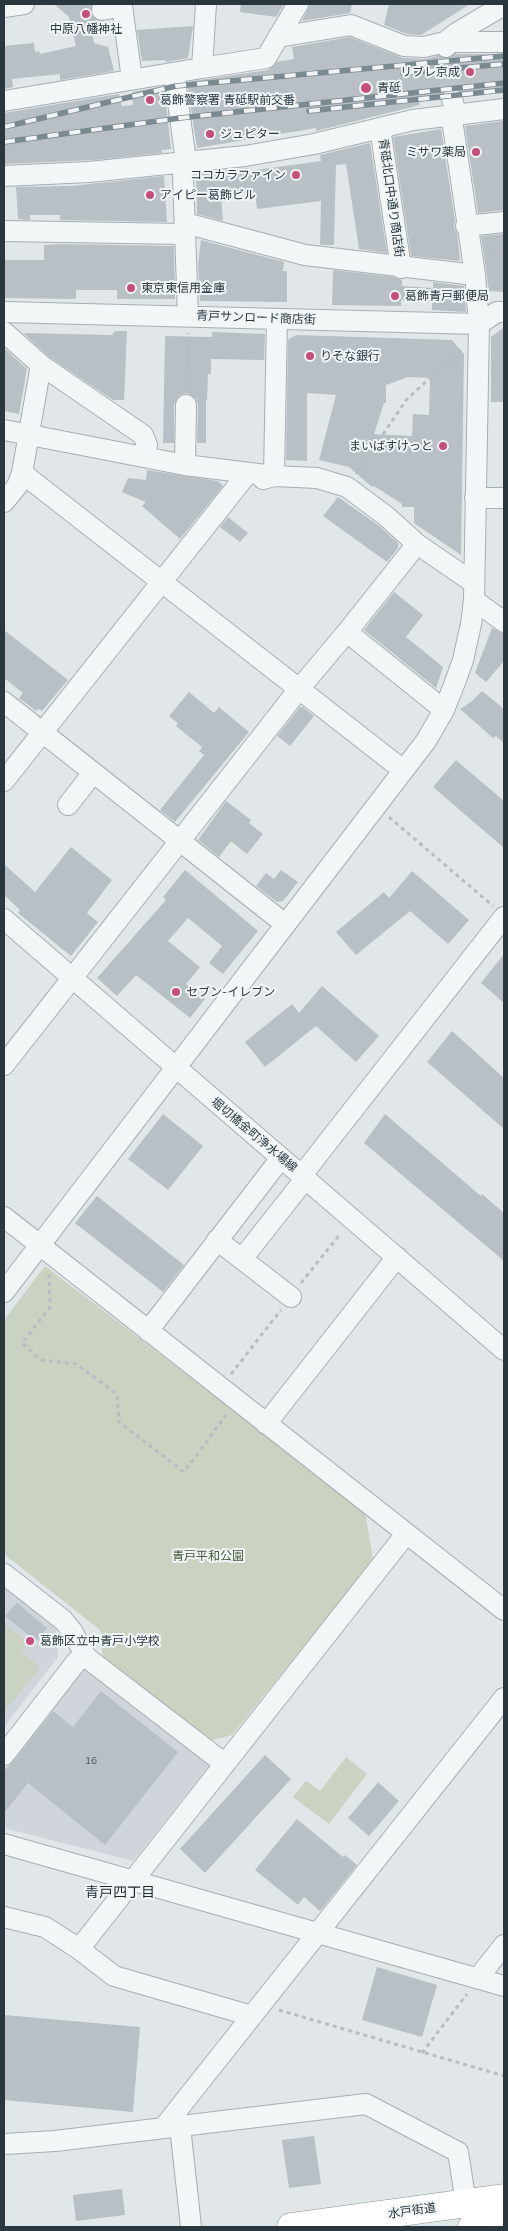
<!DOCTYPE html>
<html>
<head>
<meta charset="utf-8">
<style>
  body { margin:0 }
  #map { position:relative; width:508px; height:2231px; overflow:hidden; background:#e1e6e9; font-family:Mulish,sans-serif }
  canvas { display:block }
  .frame { position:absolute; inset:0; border:5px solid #2a373f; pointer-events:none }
</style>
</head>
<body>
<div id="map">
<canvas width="508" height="2231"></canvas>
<div class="frame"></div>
</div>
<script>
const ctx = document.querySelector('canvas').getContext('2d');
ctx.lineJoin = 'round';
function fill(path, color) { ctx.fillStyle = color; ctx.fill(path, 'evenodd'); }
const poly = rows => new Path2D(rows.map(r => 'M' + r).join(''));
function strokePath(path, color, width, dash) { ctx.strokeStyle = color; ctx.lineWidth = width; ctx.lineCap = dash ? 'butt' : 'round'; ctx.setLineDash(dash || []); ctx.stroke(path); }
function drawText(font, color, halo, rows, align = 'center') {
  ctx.font = font + ' Mulish,"Noto Sans JP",sans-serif'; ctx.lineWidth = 4; ctx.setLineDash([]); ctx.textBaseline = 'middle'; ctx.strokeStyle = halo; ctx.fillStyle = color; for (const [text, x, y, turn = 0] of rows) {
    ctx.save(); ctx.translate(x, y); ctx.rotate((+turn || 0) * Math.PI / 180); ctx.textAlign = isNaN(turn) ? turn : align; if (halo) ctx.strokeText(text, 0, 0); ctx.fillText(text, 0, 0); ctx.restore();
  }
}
fill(poly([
  [4,1585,55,1624,58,1657,4,1727],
  [83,1670,92,1670,207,1756,209,1766,133,1861,4,1828,4,1770]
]), '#cfd5da');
fill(poly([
  [45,1266,365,1511,373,1560,232,1735,208,1741,103,1659,100,1630,4,1554,4,1320],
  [4,1623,28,1643,21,1652,40,1667,4,1712],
  [346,1757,367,1774,329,1824,293,1797,306,1781,320,1791]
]), '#cad2c2');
fill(poly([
  [54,4,92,4,91,13,98,21,90,23,94,43,108,47,114,71,60,80,60,74,12,79,13,87,4,89,4,46,34,43,35,52,39,51,40,54,76,46,69,17],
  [241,4,284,4,276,17,240,12],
  [310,4,352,4,350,13,302,21],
  [389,4,470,4,421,35,407,34,384,25],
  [193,26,188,58,166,62,165,60,142,61,137,30],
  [350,37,403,58,424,59,438,56,448,59,455,54,504,54,504,91,463,95,455,88,449,88,443,91,440,97,418,99,420,105,316,131,316,128,197,148,187,82,268,70,277,62,294,59,292,47],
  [164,86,171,149,162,150,162,153,94,160,4,164,4,113,119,94,122,106,133,105,132,92],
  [504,121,504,210,478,213,465,126],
  [441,129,455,221,454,228,457,233,460,261,411,256,393,137],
  [370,143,387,253,359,249,346,164,336,165,334,245,320,245,321,201,257,209,255,192,221,197,223,221,197,214,196,173,248,168,248,171,321,161,320,155],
  [164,176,167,222,60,220,60,215,30,215,30,220,18,219,16,187,71,186],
  [504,234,504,292,489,291,481,236],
  [201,240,284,262,283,271,287,271,287,302,200,301,198,265],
  [59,244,174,246,175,299,117,299,117,290,76,290,76,299,4,298,4,260,44,260,44,245],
  [333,270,394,277,402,280,402,286,433,288,433,282,464,286,466,312,432,310,432,302,401,300,401,306,332,305],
  [504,327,504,402,491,402,491,337],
  [115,331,127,331,124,400,113,400,48,356,23,333,112,335],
  [212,332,265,334,264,360,211,359,211,374,208,374,207,400,206,400,206,443,197,443,198,405,196,399,187,393,180,395,174,404,174,443,163,443,165,336,212,337],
  [296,335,452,340,464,354,461,555,414,523,414,507,402,507,402,504,374,486,372,487,349,467,319,460,336,395,307,393,307,461,286,460,288,340],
  [408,377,430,378,429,415,413,414,412,436,374,434,384,403,386,403,386,385],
  [4,348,27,369,19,414,4,411],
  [147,470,218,481,223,486,180,539,142,506,146,502,122,492,128,478,146,480],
  [338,497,378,525,398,543,398,548,387,562,323,516],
  [228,517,248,533,240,542,220,527],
  [394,592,423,615,406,637,443,667,436,688,364,630],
  [492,628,504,634,504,661,486,682,475,673],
  [4,630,68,680,42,711,38,709,36,711,19,698,23,693,4,678],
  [482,691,504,709,504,743,496,736,493,738,460,709,471,702],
  [189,692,214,713,219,707,249,732,175,822,160,810,204,755,199,751,202,747,176,726,178,723,169,716],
  [300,707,303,707,314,716,290,746,277,736],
  [456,760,504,801,504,848,433,787],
  [226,801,251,820,249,823,263,834,247,854,231,841,219,857,198,840],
  [71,847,112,880,87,913,98,922,71,956,18,913,20,910,4,895,4,864,35,892],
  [185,870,258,931,223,974,209,963,222,946,188,918,168,941,200,967,186,984,205,999,190,1018,136,975,117,996,97,978,166,900,163,897],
  [281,870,298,882,283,901,277,902,256,886,266,873,274,879],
  [412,871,469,920,448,944,410,911,356,955,336,932,384,892,389,898],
  [504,954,504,1003,481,983],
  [322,986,379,1036,356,1062,316,1026,265,1067,245,1042,292,1004,299,1013],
  [452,1031,504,1078,504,1129,427,1062],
  [163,1114,203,1146,168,1190,128,1159],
  [385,1114,481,1196,482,1194,504,1213,504,1261,364,1143],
  [97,1196,184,1265,163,1292,75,1223],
  [17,1603,47,1628,36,1641,5,1616],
  [101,1691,178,1752,105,1845,28,1783,4,1813,4,1771,13,1762,53,1711,73,1727],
  [265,1755,291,1779,205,1873,180,1849],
  [378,1782,399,1801,369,1836,348,1818],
  [297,1819,343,1857,345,1855,357,1865,320,1911,304,1897,298,1905,255,1870],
  [377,1967,437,1985,422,2037,362,2020],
  [4,2015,140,2027,133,2112,4,2100],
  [314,2136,321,2184,289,2188,282,2140],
  [122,2189,125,2215,76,2221,73,2195]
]), '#b8c0c5');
strokePath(poly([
  [446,47,452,99]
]), '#bcc3c7', 20, [20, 10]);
const minor = poly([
  [4,7,24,4],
  [102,10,122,6,132,79],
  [278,37,351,25,404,46,424,47,445,42,446,47],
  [445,42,458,32,504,5],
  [445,42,504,42],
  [202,68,266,58,298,4],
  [174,73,185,154,183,176,188,316],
  [4,101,202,68,206,4],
  [380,128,401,268],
  [4,176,89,172,245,156,314,144,413,120,504,109],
  [185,223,305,255,475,275],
  [466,226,504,222],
  [4,231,185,234],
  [4,312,479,324,497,312,504,312],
  [4,332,41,365,143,435,147,445,145,456],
  [4,430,185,465,274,476,277,319],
  [185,465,186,405],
  [22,473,403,770],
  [263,479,274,476,317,478,347,487,386,516,417,544,474,583],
  [475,498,504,498],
  [4,502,17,486,22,473,41,365],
  [474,600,504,622],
  [347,632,444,710],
  [4,702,285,924],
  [4,781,247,474],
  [68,805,93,773],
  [4,919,504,1350],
  [4,1065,299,689,347,632,417,544],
  [302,1175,504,917],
  [4,1217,504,1610],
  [217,1240,291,1297],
  [242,1259,305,1179],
  [4,1292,426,741,444,710,454,685,463,660,471,624,474,600,479,324,475,275,453,126,454,106,452,99],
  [148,1331,281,1158],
  [266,1424,397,1257],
  [4,1574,63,1620,72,1631,86,1657,225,1764],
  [4,1755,77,1661,86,1657],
  [4,1844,504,1986],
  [4,1917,45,1927,79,1949,114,1976,252,2016],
  [79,1949,406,1534],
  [478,1978,504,1945],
  [180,2126,191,2227],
  [164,2127,504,1698],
  [4,2144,55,2141,366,2104,458,2152,466,2203]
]);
const highway = poly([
  [291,2227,504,2198],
  [472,2227,504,2223]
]);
strokePath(minor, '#a6aeb3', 22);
strokePath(highway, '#89969e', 29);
strokePath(poly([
  [490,254,504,253],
  [187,390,188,333],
  [356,474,407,399,461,350],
  [389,817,493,906],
  [49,1274,50,1307,22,1343,41,1360,76,1364,117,1394,119,1422,184,1472,227,1414],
  [301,1283,341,1233],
  [231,1374,281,1310],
  [279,2010,504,2076],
  [422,2053,467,1994]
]), '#b7bdc0', 3, [4, 4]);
strokePath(minor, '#f3f6f7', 20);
strokePath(highway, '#fff', 28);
const rail = poly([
  [403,73,504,64],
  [309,111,504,90],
  [4,127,176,86,504,56],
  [4,142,180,118,504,83]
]);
strokePath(rail, '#7b8991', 5.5);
strokePath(rail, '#f0f4f6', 4, [11]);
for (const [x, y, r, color] of [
  [86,14,5,"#c74d7b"],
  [470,72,5,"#c74d7b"],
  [366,88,6,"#c74d7b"],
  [150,100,5,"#c74d7b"],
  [210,134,5,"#c74d7b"],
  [476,152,5,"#c74d7b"],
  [296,175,5,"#c74d7b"],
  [150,195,5,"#c74d7b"],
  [131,288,5,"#c74d7b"],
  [395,296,5,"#c74d7b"],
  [310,356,5,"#c74d7b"],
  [443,446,5,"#c74d7b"],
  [176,992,5,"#c74d7b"],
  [30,1641,5,"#c74d7b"]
]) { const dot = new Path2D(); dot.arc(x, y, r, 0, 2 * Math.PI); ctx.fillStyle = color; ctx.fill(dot); strokePath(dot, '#f0f4f6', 2); }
drawText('10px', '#4e5960', null, [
  ["16",91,1761]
]);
drawText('12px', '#2a373f', '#f0f4f6', [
  ["中原八幡神社",86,29,"center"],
  ["リブレ京成",460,72,"right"],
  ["青砥",377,88],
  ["葛飾警察署 青砥駅前交番",160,100],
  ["ジュピター",220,134],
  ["ミサワ薬局",466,152,"right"],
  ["ココカラファイン",286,175,"right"],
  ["アイピー葛飾ビル",160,195],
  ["東京東信用金庫",141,288],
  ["葛飾青戸郵便局",405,296],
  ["りそな銀行",320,356],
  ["まいばすけっと",433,446,"right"],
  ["セブン-イレブン",186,992],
  ["葛飾区立中青戸小学校",40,1641]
], 'left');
drawText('12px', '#2a373f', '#f0f4f6', [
  ["青砥北口中通り商店街",391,198,82],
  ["青戸サンロード商店街",256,318,2],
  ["堀切橋金町浄水場線",254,1135,40],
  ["水戸街道",412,2211,-8]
]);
drawText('12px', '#465a38', '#f0f4f6', [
  ["青戸平和公園",208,1556]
]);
drawText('14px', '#1c2830', '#f0f4f6', [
  ["青戸四丁目",120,1893]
]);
</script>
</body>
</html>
